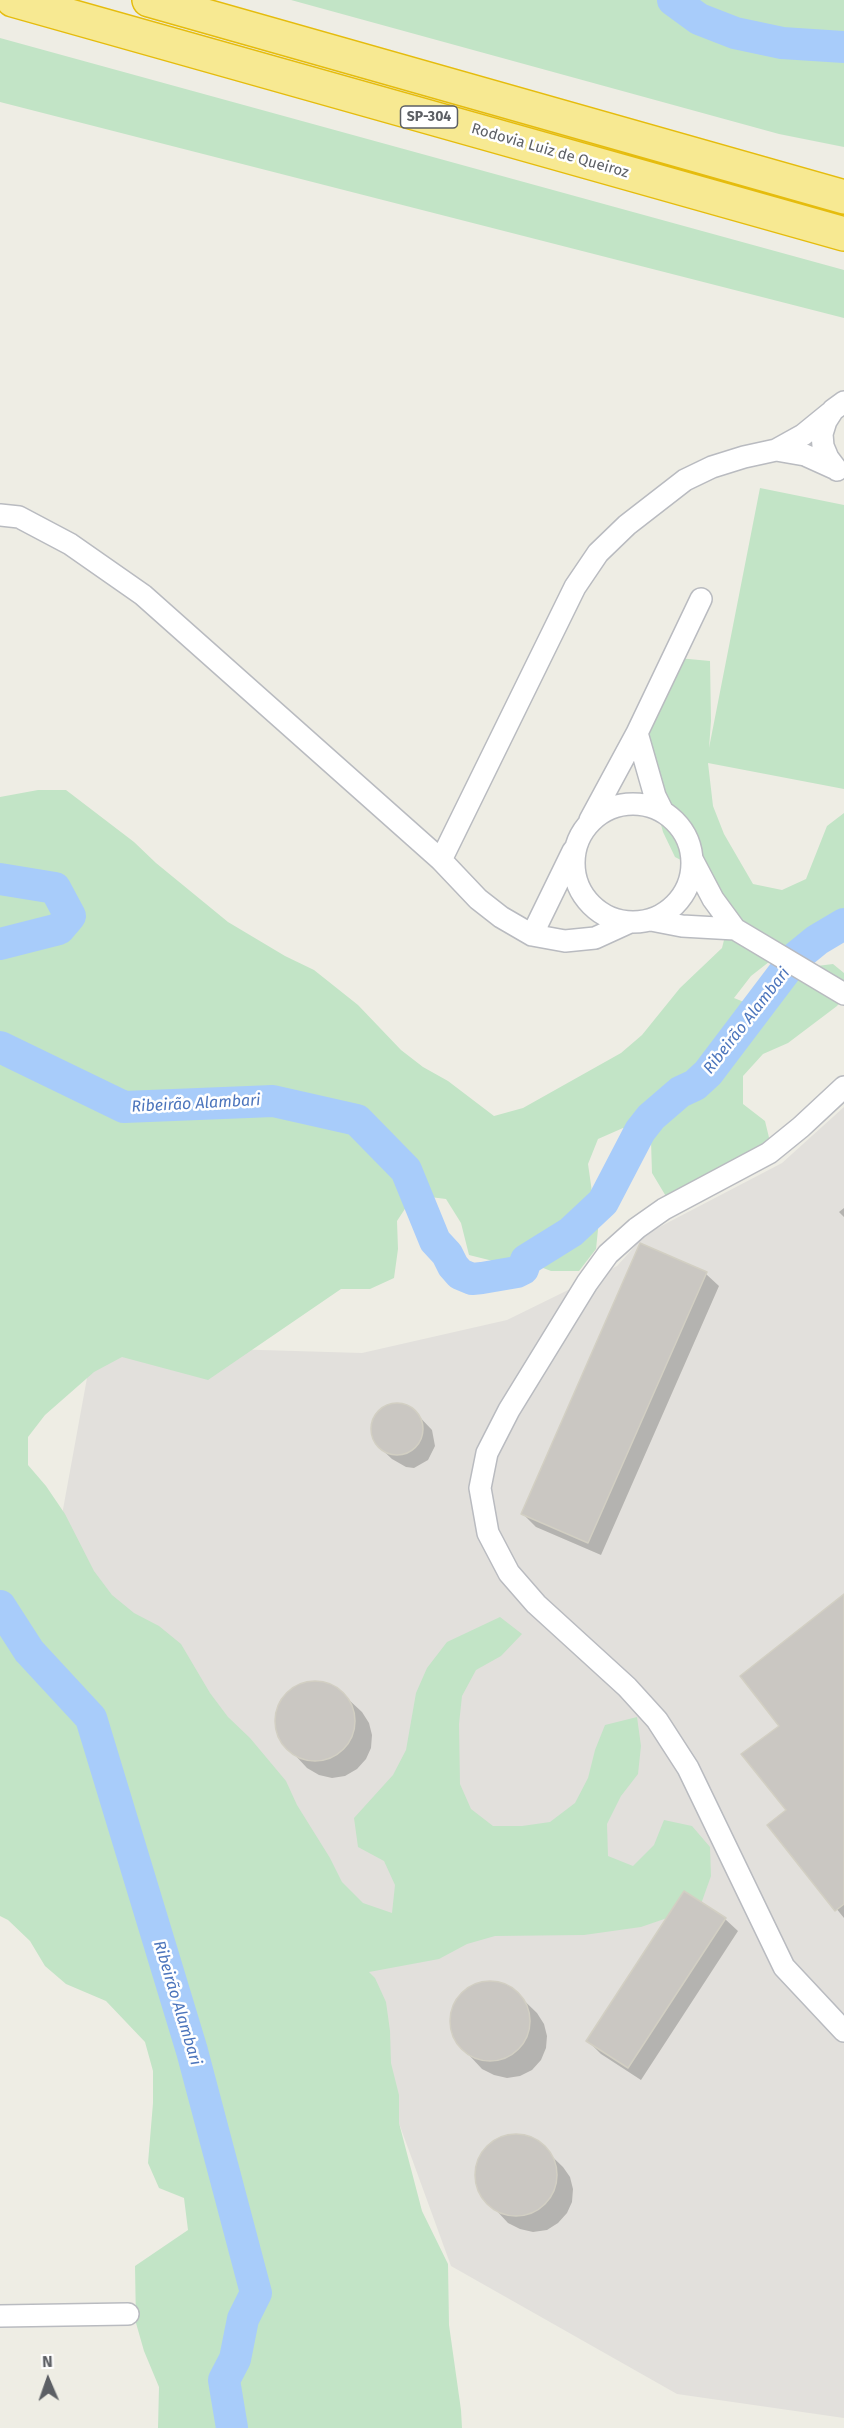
<!DOCTYPE html>
<html>
<head>
<meta charset="utf-8">
<style>
  body { margin:0 }
  #map { position:relative; width:844px; height:2428px; overflow:hidden; background:#eeede4; font-family:"Fira Sans",sans-serif }
  canvas { display:block }
  .north { position:absolute; left:18px; top:2350px; width:60px; height:60px; -webkit-text-stroke:4px #fff; paint-order:stroke; rotate:358deg; font-size:16px; font-weight:700; line-height:24px; text-align:center; color:#5c5f64 }
  .north::after { content:''; display:block; margin:auto; width:21px; height:27px; background:#5c5f64; clip-path:polygon(50% 0,100% 100%,50% 72%,0 100%) }
</style>
</head>
<body>
<div id="map">
<canvas width="844" height="2428"></canvas>
<div class="north">N</div>
</div>
<script>
const ctx = document.querySelector('canvas').getContext('2d');
ctx.lineJoin = 'round';
function fill(path, color) { ctx.fillStyle = color; ctx.fill(path, 'evenodd'); }
const poly = rows => new Path2D(rows.map(r => 'M' + r).join(''));
function strokePath(path, color, width, dash) { ctx.strokeStyle = color; ctx.lineWidth = width; ctx.lineCap = dash ? 'butt' : 'round'; ctx.setLineDash(dash || []); ctx.stroke(path); }
function drawText(font, color, halo, rows, align = 'center') {
  ctx.font = font + ' "Fira Sans",sans-serif'; ctx.lineWidth = 5; ctx.setLineDash([]); ctx.textBaseline = 'middle'; ctx.strokeStyle = halo; ctx.fillStyle = color; for (const [text, x, y, turn = 0] of rows) {
    ctx.save(); ctx.translate(x, y); ctx.rotate((+turn || 0) * Math.PI / 180); ctx.textAlign = isNaN(turn) ? turn : align; if (halo) ctx.strokeText(text, 0, 0); ctx.fillText(text, 0, 0); ctx.restore();
  }
}
fill(poly([
  [844,1107,844,2418,677,2394,451,2266,282,1802,47,1597,93,1345,362,1353,507,1320,617,1266,646,1234,782,1163]
]), '#e2e0dc');
fill(poly([
  [291,0,844,0,844,147,779,134],
  [0,38,844,270,844,318,0,102],
  [760,488,844,505,844,789,708,763,713,806,724,834,753,884,782,890,806,879,827,826,844,813,844,915,821,929,797,940,751,976,734,998,759,1008,801,968,833,964,844,973,844,997,837,1006,788,1043,763,1054,743,1076,743,1104,765,1121,772,1150,667,1198,652,1173,651,1141,623,1128,598,1139,588,1164,592,1192,599,1220,596,1249,579,1271,551,1271,525,1261,497,1262,469,1255,461,1223,446,1199,414,1195,397,1221,398,1249,394,1278,370,1289,341,1289,208,1380,122,1357,94,1372,45,1415,28,1437,28,1465,46,1486,65,1514,94,1571,112,1595,134,1613,159,1626,181,1644,210,1693,228,1717,250,1738,286,1781,297,1805,330,1858,342,1882,363,1903,392,1913,395,1885,384,1861,358,1847,354,1818,393,1775,406,1750,416,1693,427,1668,447,1642,500,1617,522,1634,501,1656,476,1670,462,1696,459,1724,460,1784,471,1809,493,1826,522,1826,550,1822,575,1803,588,1778,595,1750,605,1725,637,1717,641,1746,638,1774,621,1796,607,1824,608,1856,633,1866,654,1845,664,1820,692,1826,710,1847,711,1876,701,1904,673,1916,641,1927,584,1935,495,1936,467,1944,439,1959,369,1972,375,1978,386,2002,390,2031,391,2063,399,2095,399,2123,422,2211,448,2264,449,2325,461,2410,462,2428,158,2428,159,2387,144,2351,136,2323,135,2266,188,2230,184,2198,159,2188,148,2163,153,2103,153,2071,145,2042,106,2001,66,1984,45,1966,30,1941,8,1920,0,1916,0,797,38,790,66,790,134,842,156,863,228,922,285,956,314,970,358,1005,401,1050,423,1067,448,1081,494,1116,523,1108,621,1053,642,1035,680,988,722,948,729,920,721,891,700,870,675,857,663,832,648,776,648,747,651,719,678,658,710,661,711,721,709,748]
]), '#c2e4c6');
fill(poly([
  [844,1208,844,1217,839,1212],
  [706,1274,719,1286,601,1555,536,1527,523,1514],
  [398,1404,413,1410,432,1430,435,1446,428,1460,414,1468,406,1467,392,1459,378,1446,372,1430,377,1415,382,1409],
  [844,1596,844,1918,769,1825,788,1811,782,1726],
  [311,1682,323,1682,335,1687,362,1712,369,1723,372,1735,371,1748,366,1759,357,1769,345,1776,332,1778,319,1775,307,1768,281,1740,276,1728,276,1714,280,1701,288,1692,298,1685],
  [725,1919,738,1931,641,2080,601,2054,588,2041],
  [486,1982,498,1983,510,1987,537,2013,544,2024,547,2036,546,2048,541,2060,532,2070,520,2076,507,2078,494,2075,482,2069,456,2041,451,2028,451,2015,455,2002,463,1992,474,1985],
  [512,2136,524,2136,536,2141,563,2167,570,2177,573,2189,572,2202,567,2213,558,2223,547,2230,533,2232,520,2229,508,2223,482,2195,477,2182,477,2168,482,2156,489,2146,500,2139]
]), '#0003');
strokePath(poly([
  [673,0,699,19,735,33,782,43,844,47],
  [0,879,55,888,70,916,59,929,0,944],
  [0,1047,124,1107,273,1101,357,1120,406,1170,435,1241,447,1254,453,1266,460,1274,472,1279,482,1278,517,1272,523,1269,526,1260,571,1232,603,1202,640,1131,651,1117,680,1092,695,1085,708,1073,795,958,817,940,844,924],
  [0,1606,29,1651,91,1718,192,2051,256,2293,243,2319,235,2359,224,2380,232,2428]
]), '#a8ccfa', 32);
const building = poly([
  [640,1243,707,1272,588,1543,521,1514,640,1243],
  '371 1429a26 26 0 1 1 52 0a26 26 0 1 1-52 0Z',
  [844,1594,844,1904,835,1911,767,1825,786,1810,741,1754,779,1726,740,1676,844,1594],
  '275 1721a40 40 0 1 1 80 0a40 40 0 1 1-80 0Z',
  [684,1891,726,1918,628,2068,586,2041,684,1891],
  '450 2021a40 40 0 1 1 80 0a40 40 0 1 1-80 0Z',
  '475 2175a41 41 0 1 1 82 0a41 41 0 1 1-82 0Z'
]);
fill(building, '#cac7c2');
strokePath(building, '#d2cfc3', 1.5);
const minor = poly([
  [776,450,803,435,830,413],
  [837,470,828,458,823,446,822,434,826,421,833,410,844,402],
  [0,515,19,517,70,544,143,595,441,860,478,899,501,917,532,935,565,941,595,938,630,922],
  '574 863a59 59 0 1 1 118 0a59 59 0 1 1-118 0Z',
  [663,812,655,796,637,733,701,599],
  [590,820,637,733],
  [441,860,575,587,598,553,627,525,685,480,712,467,744,457,776,450,805,455,836,469],
  [693,861,713,899,735,929,844,994],
  [651,920,682,926,735,929],
  [532,935,573,851],
  [844,1087,801,1127,769,1153,664,1209,637,1228,608,1254,587,1283,509,1410,487,1453,480,1488,488,1533,509,1573,536,1604,627,1687,657,1720,688,1768,784,1967,844,2031],
  [0,2316,128,2314]
]);
const motorway = poly([
  [13,0,844,234],
  [149,0,844,197]
]);
strokePath(minor, '#b9bbc0', 24);
strokePath(motorway, '#e5bc0d', 36);
strokePath(minor, '#fff', 21);
strokePath(motorway, '#f7e992', 33);
for (const [x, y, w] of [
  [429,117,57]
]) { const box = new Path2D(); box.roundRect(x - w / 2, y - 11, w, 22, 4.5); ctx.fillStyle = '#fff'; ctx.fill(box); strokePath(box, '#5c5f64', 1.5); }
drawText('bold 14px', '#5c5f64', null, [
  ["SP-304",429,117]
]);
drawText('15px', '#5c5f64', '#fff', [
  ["Rodovia Luiz de Queiroz",550,151,16]
]);
drawText('italic 16px', '#4c75bc', '#fff', [
  ["Ribeirão Alambari",747,1021,-52],
  ["Ribeirão Alambari",196,1104,-3],
  ["Ribeirão Alambari",177,2003,73]
]);
</script>
</body>
</html>
